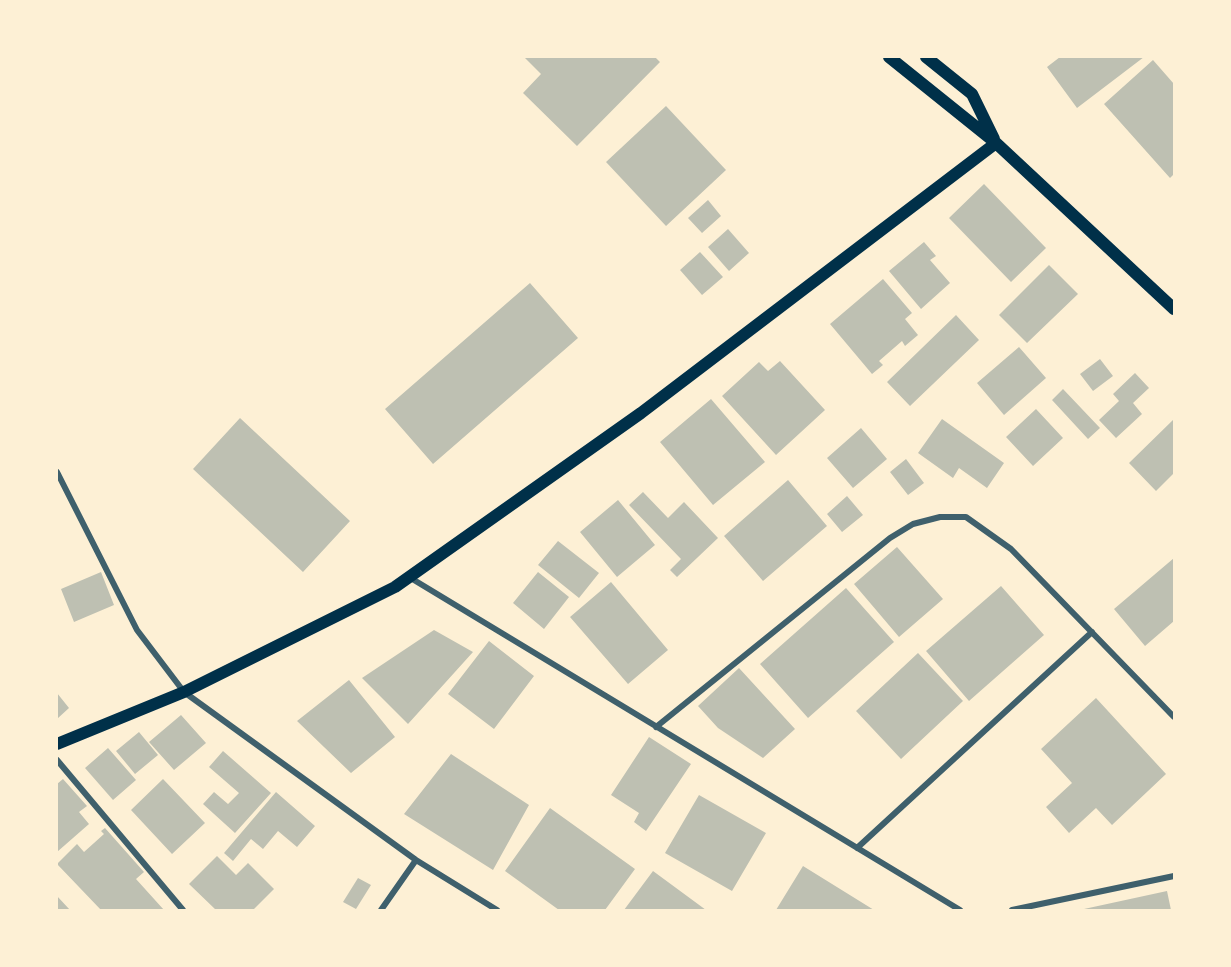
<!DOCTYPE html>
<html>
<head>
<meta charset="utf-8">
<style>
  body { margin:0 }
  #map { position:relative; width:1231px; height:967px; overflow:hidden; background:#fdf0d5; font-family:Manrope,sans-serif }
  canvas { display:block }
  .frame { position:absolute; inset:0; border:58px solid #fdf0d5; pointer-events:none }
</style>
</head>
<body>
<div id="map">
<canvas width="1231" height="967"></canvas>
<div class="frame"></div>
</div>
<script>
const ctx = document.querySelector('canvas').getContext('2d');
ctx.lineJoin = 'round';
function fill(path, color) { ctx.fillStyle = color; ctx.fill(path, 'evenodd'); }
const poly = rows => new Path2D(rows.map(r => 'M' + r).join(''));
function strokePath(path, color, width, dash) { ctx.strokeStyle = color; ctx.lineWidth = width; ctx.lineCap = dash ? 'butt' : 'round'; ctx.setLineDash(dash || []); ctx.stroke(path); }
fill(poly([
  [524,57,655,57,660,62,577,146,523,93,541,74],
  [1060,57,1144,57,1077,108,1047,67],
  [1153,60,1174,84,1174,174,1170,178,1104,104],
  [666,106,726,170,666,226,606,162],
  [984,184,1046,248,1011,282,949,218],
  [708,200,721,216,702,233,688,218],
  [728,229,749,253,729,271,708,247],
  [924,242,936,256,930,260,950,283,921,309,889,271],
  [700,252,723,277,702,295,680,270],
  [1049,265,1078,294,1027,343,999,315],
  [883,279,912,313,905,319,918,335,905,346,902,341,879,361,883,365,872,374,830,324],
  [530,283,578,338,433,464,385,409],
  [956,315,979,340,910,406,887,382],
  [1019,347,1046,378,1004,415,977,383],
  [1100,359,1113,376,1093,391,1080,374],
  [780,361,825,410,776,455,722,396,759,362,768,371],
  [1135,373,1149,388,1133,403,1142,414,1116,438,1099,420,1119,401,1113,394],
  [1063,389,1100,428,1088,439,1052,400],
  [711,399,765,462,713,505,660,442],
  [1036,409,1063,438,1033,466,1006,437],
  [240,418,350,521,303,572,193,469],
  [942,419,1004,463,987,488,959,468,953,478,918,453],
  [1174,419,1174,473,1156,491,1129,463],
  [861,428,887,459,853,488,827,458],
  [906,459,924,483,908,495,890,472],
  [788,480,827,526,763,581,724,536],
  [643,492,668,518,684,502,718,538,677,577,670,570,681,559,629,505],
  [847,496,863,515,842,532,827,514],
  [618,500,655,545,617,577,580,532],
  [558,541,599,573,579,598,538,565],
  [897,547,943,599,899,637,854,584],
  [1174,558,1174,621,1145,646,1114,609],
  [101,572,114,605,74,622,61,589],
  [538,572,569,597,544,629,513,603],
  [611,582,668,650,628,684,570,617],
  [1001,586,1044,635,969,701,926,651],
  [846,588,894,642,808,718,760,664],
  [434,630,473,652,408,724,362,678],
  [489,641,534,676,494,729,448,694],
  [918,653,963,701,901,759,856,711],
  [739,668,795,729,763,758,718,728,698,706],
  [349,680,395,737,351,773,297,721],
  [57,693,69,708,57,719],
  [1096,698,1166,774,1112,825,1096,808,1069,833,1046,807,1072,783,1041,749],
  [181,715,206,743,174,770,149,742],
  [139,732,158,755,135,774,116,751],
  [649,737,691,764,646,831,634,822,639,813,611,795],
  [108,748,136,780,113,800,85,768],
  [223,751,271,793,235,833,203,804,214,792,228,804,239,793,209,767],
  [451,754,529,805,493,870,404,814],
  [63,779,87,806,79,812,89,824,57,852,57,784],
  [163,779,205,823,172,854,131,810],
  [276,792,315,826,297,847,278,831,263,849,251,839,233,861,224,853],
  [699,795,766,833,732,891,665,853],
  [550,808,635,869,605,910,559,910,505,871],
  [105,828,144,872,136,879,164,910,101,910,57,864,77,844,84,852,104,834,101,831],
  [217,856,236,875,248,863,274,889,253,910,216,910,189,884],
  [803,866,874,910,776,910],
  [653,871,706,910,624,910],
  [358,878,371,885,356,909,343,902],
  [1167,891,1171,910,1084,910,1084,909],
  [57,896,70,910,57,910]
]), '#bec0b2');
strokePath(poly([
  [57,472,137,630,184,692,416,860,497,910],
  [409,577,960,910],
  [656,727,890,538,913,524,940,517,966,517,1011,549,1174,717],
  [57,760,183,910],
  [857,848,1092,632],
  [381,910,416,860],
  [1012,910,1174,876]
]), '#3f606c', 6);
strokePath(poly([
  [889,57,996,143,1174,309],
  [926,57,972,94,994,139],
  [57,744,184,692,395,587,641,413,996,143]
]), '#003049', 12);
</script>
</body>
</html>
